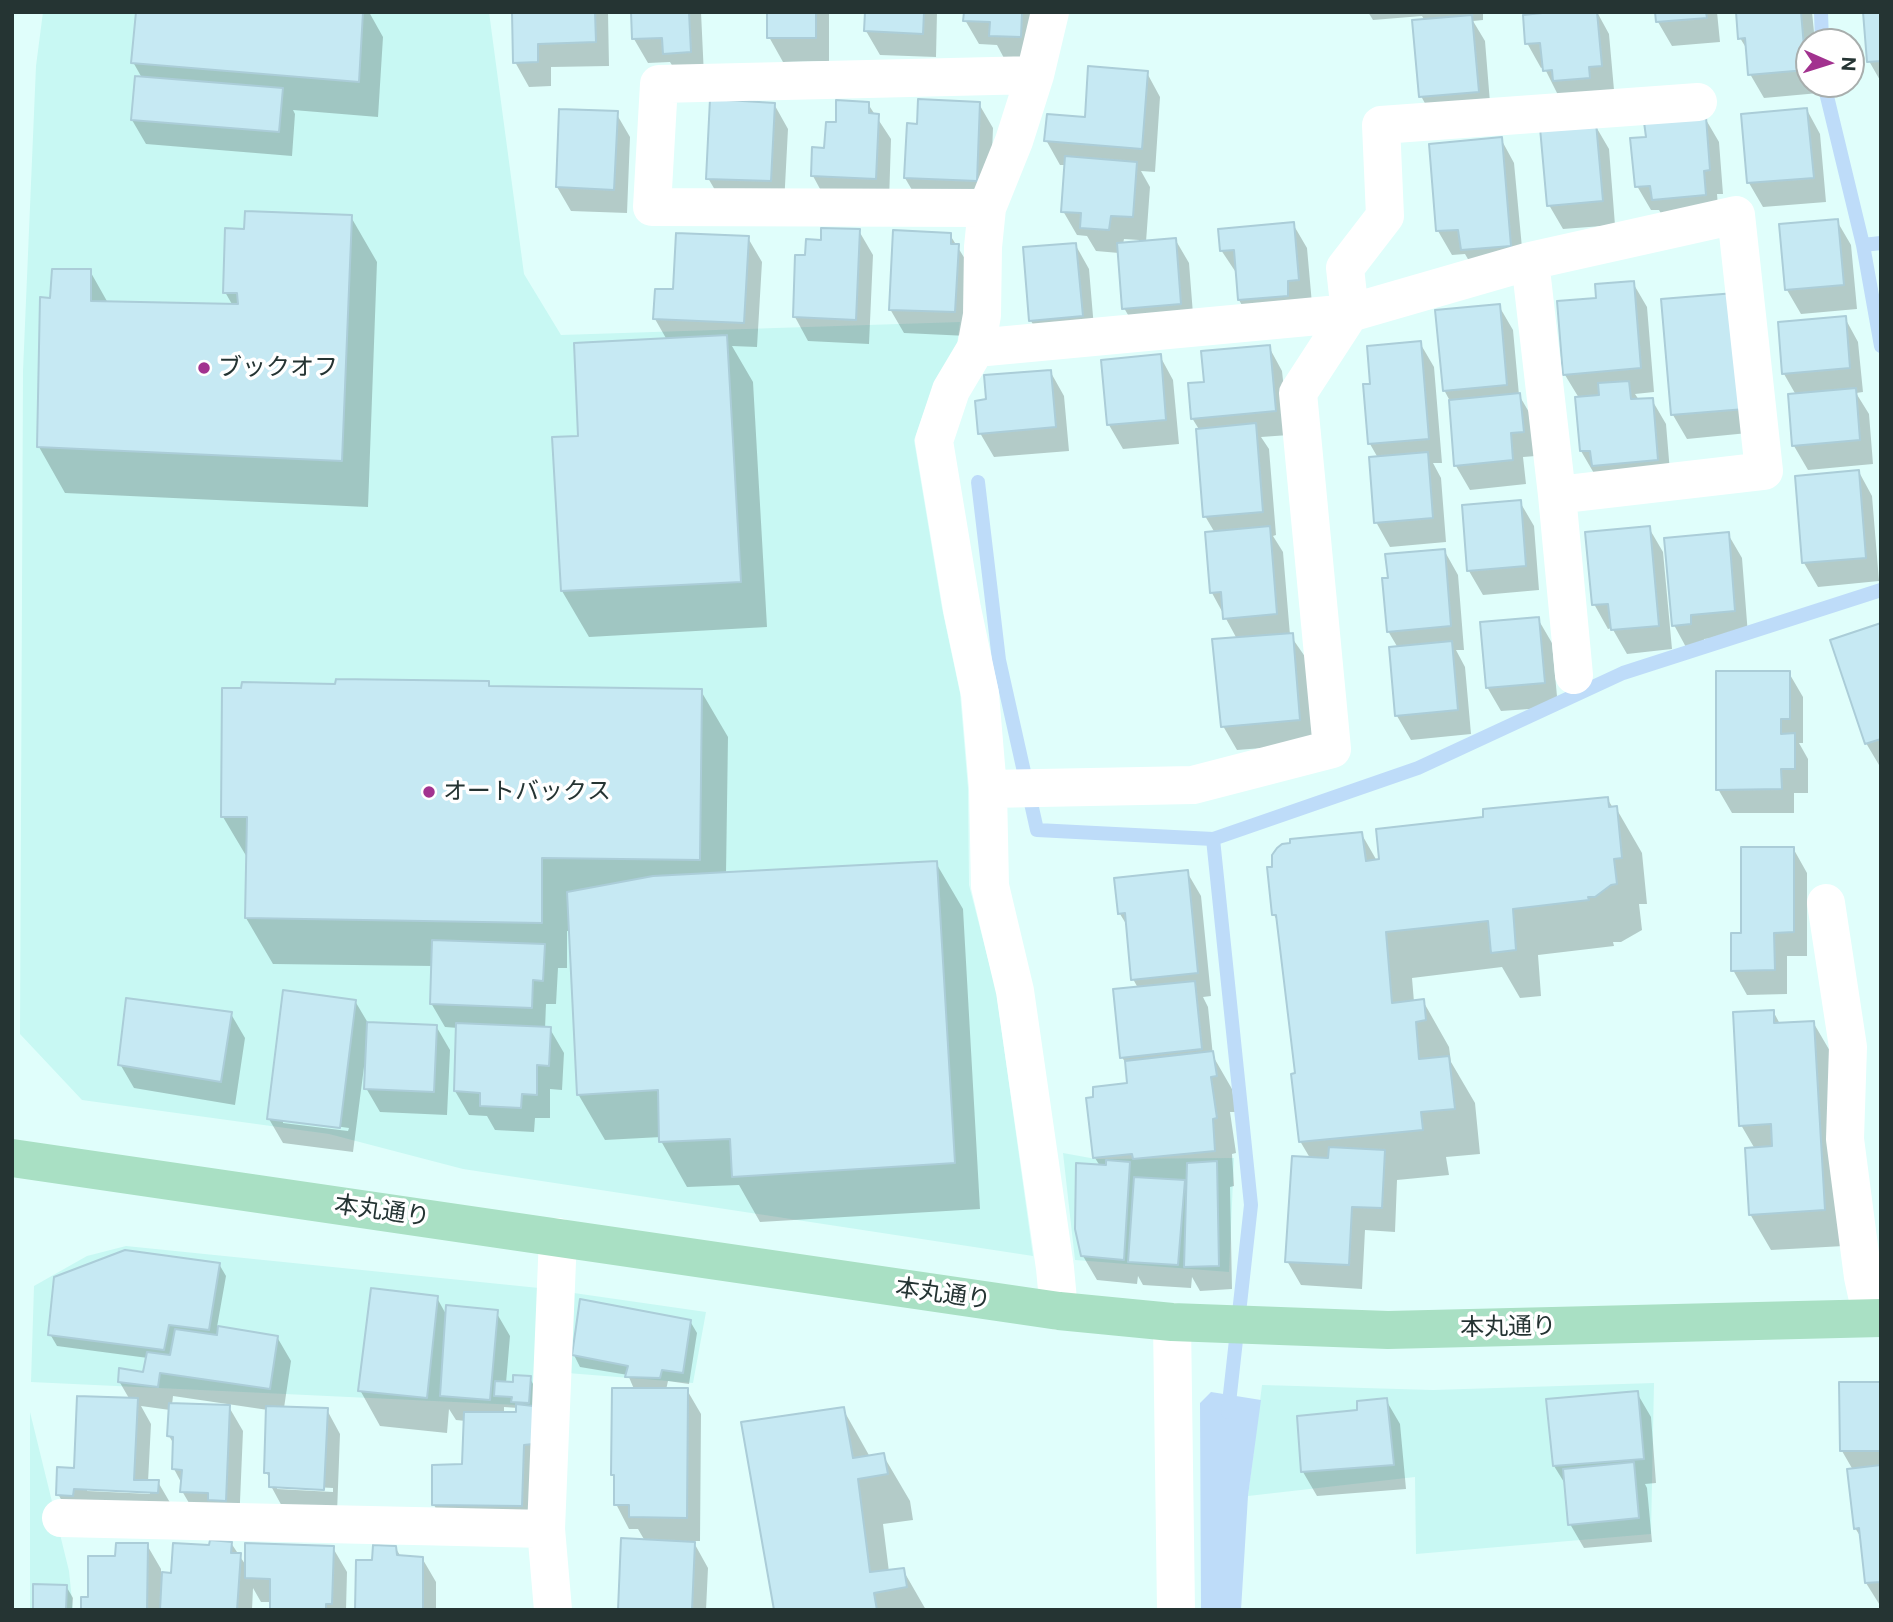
<!DOCTYPE html>
<html>
<head>
<meta charset="utf-8">
<style>
  body { margin:0 }
  #map { position:relative; width:1893px; height:1622px; overflow:hidden; background:#e0fefb; font-family:"Public Sans",sans-serif }
  canvas { display:block }
  .frame { position:absolute; inset:0; border:14px solid #253433; pointer-events:none }
  .north { position:absolute; left:1795px; top:28px; width:70px; height:70px; box-sizing:border-box; background:#fff; border:2px solid #a8aead; border-radius:50%; rotate:93deg; font-size:19px; font-weight:700; line-height:28px; text-align:center; color:#253433 }
  .north::after { content:''; display:block; margin:auto; width:24px; height:32px; background:#a2328f; clip-path:polygon(50% 0,100% 100%,50% 72%,0 100%) }
</style>
</head>
<body>
<div id="map">
<canvas width="1893" height="1622"></canvas>
<div class="frame"></div>
<div class="north">N</div>
</div>
<script>
const ctx = document.querySelector('canvas').getContext('2d');
ctx.lineJoin = 'round';
function fill(path, color) { ctx.fillStyle = color; ctx.fill(path, 'evenodd'); }
const poly = rows => new Path2D(rows.map(r => 'M' + r).join(''));
function strokePath(path, color, width, dash) { ctx.strokeStyle = color; ctx.lineWidth = width; ctx.lineCap = dash ? 'butt' : 'round'; ctx.setLineDash(dash || []); ctx.stroke(path); }
function drawText(font, color, halo, rows, align = 'center') {
  ctx.font = font + ' "Public Sans","Noto Sans JP",sans-serif'; ctx.lineWidth = 7; ctx.setLineDash([]); ctx.textBaseline = 'middle'; ctx.strokeStyle = halo; ctx.fillStyle = color; for (const [text, x, y, turn = 0] of rows) {
    ctx.save(); ctx.translate(x, y); ctx.rotate((+turn || 0) * Math.PI / 180); ctx.textAlign = isNaN(turn) ? turn : align; if (halo) ctx.strokeText(text, 0, 0); ctx.fillText(text, 0, 0); ctx.restore();
  }
}
fill(poly([
  [43,12,489,12,524,274,561,335,960,322,956,353,932,389,914,440,942,608,960,693,968,788,969,885,996,990,1033,1256,463,1169,329,1134,82,1100,20,1034,23,371,36,66],
  [1063,1153,1096,1159,1234,1158,1229,1272,1075,1260],
  [126,1246,539,1288,706,1312,693,1383,542,1371,539,1406,31,1382,34,1286,87,1256],
  [1654,1383,1651,1534,1416,1554,1415,1477,1248,1496,1262,1385,1433,1390],
  [30,1412,69,1571,73,1610,30,1610]
]), '#c8f8f3');
fill(poly([
  [1211,1392,1261,1400,1248,1496,1241,1610,1201,1610,1200,1403]
]), '#bedcf9');
fill(poly([
  [138,12,369,12,383,37,378,117,293,110,295,114,292,156,146,144,132,120,142,78,133,62],
  [514,12,608,12,609,66,551,67,551,86,529,87,515,62],
  [633,12,701,12,704,76,679,77,670,62,648,63,634,39],
  [766,12,829,12,829,61,783,62,769,37,769,16],
  [867,12,937,12,936,57,880,55,866,31],
  [965,12,1036,12,1034,61,1005,60,997,45,979,44,965,20],
  [1368,12,1483,12,1483,20,1473,21,1485,41,1491,115,1434,120,1421,96,1425,21,1422,16,1373,20],
  [1527,12,1597,12,1609,34,1614,90,1558,95,1544,67,1541,68,1527,43,1530,16],
  [1657,12,1717,12,1720,42,1672,46,1658,22],
  [1738,12,1812,12,1815,42,1809,42,1809,84,1818,84,1819,93,1764,98,1750,74,1748,51,1740,38],
  [1881,12,1881,82,1869,61],
  [1147,73,1160,97,1155,172,1141,171,1150,187,1146,242,1175,239,1189,263,1194,327,1138,332,1124,308,1119,253,1096,251,1087,236,1077,235,1063,211,1066,165,1060,165,1046,140,1086,119],
  [1124,239,1139,240,1139,242,1123,244],
  [774,104,788,129,784,205,722,202,708,178],
  [868,104,891,139,889,202,826,200,813,176,837,124],
  [979,104,993,128,990,205,919,202,905,178,919,126],
  [1807,110,1820,134,1826,202,1763,207,1749,183],
  [616,113,630,137,627,213,571,211,557,187],
  [1705,118,1719,142,1723,194,1717,194,1719,219,1667,224,1659,210,1651,210,1637,186,1648,138],
  [1595,125,1609,149,1615,225,1563,229,1549,205],
  [1501,139,1514,163,1524,269,1476,273,1465,254,1452,255,1438,231],
  [351,217,377,262,368,507,65,493,39,447,52,300,90,271,108,303,233,306,225,292,246,231],
  [1837,221,1851,245,1857,309,1801,314,1787,290],
  [1293,224,1307,248,1312,304,1253,324,1239,300,1237,274,1221,250],
  [859,231,873,255,869,344,808,341,795,317,807,257,822,241],
  [950,235,972,270,968,336,904,333,890,309],
  [748,238,762,262,757,347,732,346,753,382,767,627,589,637,562,591,667,340,655,319,675,291],
  [1075,244,1089,269,1095,340,1045,345,1031,321],
  [1633,283,1647,307,1654,392,1635,394,1639,400,1652,400,1666,424,1671,484,1595,475,1581,451,1579,398,1565,375,1598,300],
  [1663,301,1758,432,1687,439,1673,415],
  [1499,306,1513,330,1519,395,1533,419,1536,456,1523,457,1526,484,1470,490,1456,466,1450,401,1444,390],
  [1845,318,1858,342,1863,392,1856,393,1869,414,1873,464,1808,470,1794,446,1796,395,1784,374],
  [1420,343,1434,367,1442,463,1433,463,1441,478,1446,542,1390,547,1376,522,1378,458,1370,444,1365,386,1371,385],
  [1269,347,1282,371,1289,435,1261,437,1269,449,1276,535,1273,536,1283,552,1290,635,1306,658,1313,744,1237,750,1223,726,1237,639,1212,593,1215,533,1205,516,1200,431,1192,418,1206,383],
  [1160,356,1173,380,1179,444,1123,449,1109,425],
  [1050,371,1064,396,1069,451,994,457,980,433,988,401],
  [1859,472,1872,496,1879,581,1818,587,1804,563],
  [1520,502,1534,526,1539,590,1483,595,1469,571],
  [1649,528,1663,552,1672,649,1627,654,1612,628,1608,629,1594,604],
  [1728,534,1742,558,1748,635,1704,639,1704,648,1687,649,1674,625],
  [1444,550,1458,575,1464,650,1456,650,1465,667,1471,734,1411,740,1397,716,1398,648,1388,631,1390,579],
  [1538,619,1552,643,1558,707,1501,711,1487,687],
  [1881,625,1881,775,1879,765,1866,743],
  [1789,673,1803,697,1803,743,1799,743,1808,759,1808,793,1794,793,1794,813,1732,813,1718,789],
  [488,683,491,688,701,691,728,737,726,874,936,863,963,909,980,1209,760,1222,739,1185,687,1187,661,1141,661,1137,605,1140,578,1094,570,931,567,931,567,968,558,968,556,1004,546,1004,545,1029,550,1029,564,1053,562,1090,550,1089,550,1118,535,1118,534,1132,495,1130,487,1116,469,1115,455,1091,458,1028,445,1027,431,1003,433,966,273,964,246,918,248,859,223,817,337,686],
  [1607,798,1613,808,1616,808,1642,853,1647,904,1639,904,1642,930,1621,942,1613,942,1614,946,1538,955,1541,996,1520,998,1502,967,1412,978,1414,1002,1423,1001,1449,1047,1451,1062,1475,1103,1480,1154,1446,1157,1449,1175,1397,1180,1395,1232,1365,1230,1362,1289,1301,1285,1287,1261,1310,1158,1300,1141,1297,1074,1279,924,1274,915,1361,833,1377,861,1485,818],
  [1793,848,1807,873,1807,956,1787,956,1787,994,1747,995,1733,970,1743,935],
  [1187,872,1201,896,1211,996,1203,997,1208,1007,1213,1056,1232,1089,1236,1112,1230,1112,1236,1153,1232,1154,1234,1186,1230,1187,1232,1289,1200,1291,1192,1277,1191,1288,1143,1285,1138,1276,1137,1284,1097,1280,1083,1256,1100,1166,1095,1158,1129,1084,1127,1066,1122,1057,1138,988,1133,979,1128,927,1120,914],
  [355,1001,368,1023,436,1026,450,1050,447,1115,380,1112,366,1088,367,1067,364,1067,353,1152,283,1143,269,1119],
  [283,1119,349,1128,348,1131,283,1123],
  [1773,1011,1780,1024,1813,1022,1834,1058,1844,1246,1771,1250,1750,1214,1755,1149,1741,1125],
  [231,1014,245,1038,235,1105,134,1088,120,1064],
  [219,1264,226,1276,217,1327,277,1337,291,1361,284,1408,327,1410,340,1434,337,1513,284,1510,271,1486,271,1481,266,1472,268,1410,173,1396,172,1405,229,1407,243,1431,239,1525,196,1515,182,1491,182,1484,174,1469,175,1446,169,1436,170,1410,141,1406,151,1424,148,1482,158,1482,172,1506,72,1519,58,1494,130,1400,119,1381,145,1374,148,1358,57,1346,50,1334],
  [277,1485,333,1488,333,1492,277,1489],
  [87,1488,150,1491,150,1494,87,1491],
  [437,1298,447,1316,496,1312,510,1336,506,1383,514,1383,530,1378,536,1390,535,1530,447,1529,434,1505,463,1466,466,1421,456,1420,449,1409,447,1433,380,1426,360,1390],
  [504,1407,518,1408,518,1414,504,1414],
  [690,1321,697,1333,689,1384,668,1381,666,1390,687,1390,701,1414,700,1541,693,1541,708,1568,706,1610,620,1610,645,1541,638,1529,629,1529,616,1504,616,1480,612,1474,634,1389,628,1375,580,1367,574,1355],
  [1881,1384,1881,1607,1866,1583,1862,1539,1855,1528,1853,1470,1842,1451],
  [1637,1393,1651,1417,1656,1483,1645,1484,1647,1488,1652,1542,1584,1548,1570,1524,1567,1487,1554,1466],
  [1386,1400,1400,1424,1406,1489,1317,1496,1303,1472,1359,1412],
  [843,1409,870,1457,883,1455,910,1501,913,1520,883,1524,889,1572,903,1570,926,1610,776,1610],
  [231,1543,247,1567,333,1548,347,1572,346,1610,271,1610,272,1602,261,1602,253,1588,252,1610,82,1610,117,1558,147,1545,161,1569,161,1574,173,1575,210,1547],
  [395,1547,401,1557,422,1558,436,1582,436,1610,357,1610],
  [66,1586,73,1598,72,1610,34,1610]
]), '#0003');
strokePath(poly([
  [1821,12,1822,42],
  [1824,84,1863,245,1881,346],
  [1863,245,1881,243],
  [978,482,999,660,1037,830,1213,839,1418,768,1623,673,1881,590],
  [1213,839,1251,1205,1228,1412]
]), '#bedcf9', 14);
const building = poly([
  [136,12,363,12,359,82,131,63,136,12],
  [512,12,595,12,596,42,538,44,538,62,513,63,512,12],
  [631,12,689,12,691,52,663,54,662,38,632,39,631,12],
  [767,12,816,12,816,38,767,38,767,12],
  [865,12,924,12,923,34,864,31,865,12],
  [964,12,1022,12,1021,37,989,36,990,22,963,21,964,12],
  [1552,12,1597,12,1602,66,1589,67,1590,78,1553,81,1552,70,1543,71,1540,43,1525,44,1523,15,1552,12],
  [1655,12,1706,12,1707,18,1656,22,1655,12],
  [1736,12,1801,12,1806,70,1748,75,1745,38,1738,39,1736,12],
  [1863,12,1881,12,1881,61,1867,62,1863,12],
  [1472,15,1479,92,1419,97,1412,20,1472,15],
  [1088,66,1148,71,1142,149,1044,141,1047,114,1085,117,1088,66],
  [135,76,283,88,279,132,131,120,135,76],
  [710,99,775,103,771,181,706,179,710,99],
  [918,99,980,102,977,181,904,178,907,123,917,124,918,99],
  [836,100,869,102,869,113,879,114,876,179,811,176,812,147,824,148,826,122,836,122,836,100],
  [1807,108,1814,178,1747,183,1741,114,1807,108],
  [559,109,618,111,614,190,556,187,559,109],
  [1706,117,1710,170,1704,171,1706,195,1652,200,1650,186,1635,187,1630,138,1646,137,1644,122,1706,117],
  [1596,123,1603,201,1547,206,1540,128,1596,123],
  [1502,137,1511,246,1461,250,1458,230,1436,231,1429,144,1502,137],
  [1065,156,1137,162,1133,217,1111,216,1109,230,1080,228,1081,213,1061,212,1065,156],
  [245,211,352,215,342,461,37,447,40,297,50,298,52,269,91,269,91,301,238,304,237,293,223,293,225,228,244,229,245,211],
  [1838,219,1844,285,1785,290,1779,224,1838,219],
  [1294,222,1299,280,1288,281,1288,296,1238,300,1234,250,1220,251,1218,229,1294,222],
  [821,228,860,229,856,320,793,317,795,255,805,255,806,239,821,240,821,228],
  [893,230,951,233,951,244,959,244,955,312,889,310,893,230],
  [676,233,749,236,744,323,653,319,655,289,673,289,676,233],
  [1176,238,1181,304,1122,309,1117,243,1176,238],
  [1076,243,1083,316,1029,321,1023,247,1076,243],
  [1634,281,1641,368,1563,375,1557,301,1596,298,1595,284,1634,281],
  [1735,293,1745,409,1671,415,1661,299,1735,293],
  [1500,304,1507,385,1443,391,1435,310,1500,304],
  [1846,316,1850,368,1782,374,1778,322,1846,316],
  [727,335,741,582,561,591,552,437,578,436,574,343,727,335],
  [1421,341,1429,439,1368,444,1363,384,1370,384,1367,346,1421,341],
  [1270,345,1276,411,1191,419,1188,383,1204,382,1201,351,1270,345],
  [1161,354,1166,420,1107,425,1101,360,1161,354],
  [1051,370,1056,427,978,434,975,401,986,399,984,375,1051,370],
  [1629,381,1631,399,1653,398,1658,460,1592,466,1590,451,1580,451,1575,397,1599,395,1598,383,1629,381],
  [1856,388,1860,440,1792,446,1788,394,1856,388],
  [1520,393,1524,432,1511,433,1513,460,1454,466,1449,400,1520,393],
  [1256,423,1263,512,1203,517,1196,429,1256,423],
  [1428,452,1433,518,1374,523,1369,457,1428,452],
  [1859,470,1866,558,1802,563,1795,476,1859,470],
  [1521,500,1526,566,1467,571,1462,505,1521,500],
  [1270,526,1277,614,1223,619,1221,592,1210,593,1205,532,1270,526],
  [1650,526,1659,626,1611,630,1608,604,1592,605,1585,532,1650,526],
  [1729,532,1735,611,1691,615,1691,624,1672,626,1664,538,1729,532],
  [1445,549,1451,626,1387,632,1382,578,1388,578,1385,554,1445,549],
  [1539,617,1545,683,1486,688,1480,622,1539,617],
  [1881,623,1881,739,1865,744,1830,640,1881,623],
  [1293,633,1300,720,1221,727,1212,639,1293,633],
  [1452,641,1458,710,1395,716,1389,647,1452,641],
  [1716,671,1790,671,1790,719,1781,719,1781,734,1795,733,1795,769,1781,769,1782,789,1716,790,1716,671],
  [336,679,489,681,489,686,702,689,700,860,542,858,542,923,245,918,247,817,221,817,222,688,241,688,242,682,335,684,336,679],
  [1608,797,1609,807,1617,806,1622,858,1614,859,1617,884,1611,885,1595,897,1588,897,1589,900,1513,909,1516,950,1491,953,1488,921,1386,932,1392,1003,1424,999,1426,1020,1416,1022,1419,1059,1449,1056,1455,1109,1421,1112,1423,1130,1299,1142,1291,1074,1295,1073,1276,915,1272,915,1267,867,1272,867,1272,855,1277,848,1282,844,1290,843,1290,839,1362,832,1366,861,1379,859,1376,829,1483,817,1483,809,1608,797],
  [1741,847,1794,847,1794,932,1774,933,1775,970,1731,971,1731,933,1741,933,1741,847],
  [937,861,955,1163,732,1177,730,1139,659,1142,658,1090,577,1095,567,892,653,876,937,861],
  [1188,870,1198,973,1131,980,1125,913,1118,914,1114,878,1188,870],
  [432,940,545,944,543,981,533,980,532,1008,430,1004,432,940],
  [1195,981,1202,1049,1120,1058,1113,989,1195,981],
  [283,990,356,1000,340,1128,267,1119,283,990],
  [126,998,232,1012,221,1082,118,1065,126,998],
  [1774,1010,1774,1023,1814,1021,1825,1210,1749,1215,1745,1148,1772,1146,1771,1124,1739,1126,1733,1012,1774,1010],
  [367,1022,437,1025,434,1092,364,1089,367,1022],
  [456,1023,551,1027,549,1066,537,1065,537,1095,522,1094,521,1108,480,1106,480,1093,454,1091,456,1023],
  [1213,1051,1217,1076,1211,1077,1217,1118,1213,1119,1215,1151,1133,1159,1132,1154,1093,1158,1086,1098,1093,1097,1093,1087,1127,1083,1125,1061,1213,1051],
  [1329,1147,1385,1150,1382,1208,1352,1207,1349,1265,1285,1262,1292,1156,1328,1158,1329,1147],
  [1106,1160,1130,1162,1124,1260,1081,1256,1075,1229,1076,1163,1106,1165,1106,1160],
  [1217,1161,1219,1266,1184,1267,1187,1163,1217,1161],
  [1134,1177,1185,1180,1178,1265,1128,1262,1134,1177],
  [125,1250,220,1263,209,1330,169,1325,164,1350,48,1335,54,1277,125,1250],
  [371,1288,438,1296,427,1398,358,1391,371,1288],
  [580,1299,691,1320,683,1373,662,1370,660,1378,625,1377,628,1366,572,1355,580,1299],
  [446,1305,498,1310,490,1400,440,1396,446,1305],
  [218,1326,278,1336,270,1389,160,1373,158,1387,118,1382,119,1368,143,1372,147,1352,170,1355,175,1329,217,1335,218,1326],
  [513,1375,531,1376,529,1403,511,1402,512,1397,494,1396,495,1381,513,1382,513,1375],
  [1839,1382,1881,1382,1881,1451,1840,1451,1839,1382],
  [612,1388,688,1388,687,1518,629,1517,629,1505,614,1505,614,1475,611,1475,612,1388],
  [1638,1391,1644,1459,1553,1466,1546,1399,1638,1391],
  [77,1396,138,1398,134,1480,159,1480,158,1493,74,1489,73,1496,56,1495,57,1467,74,1468,77,1396],
  [1387,1398,1394,1465,1301,1472,1297,1416,1357,1410,1357,1401,1387,1398],
  [169,1403,230,1405,226,1501,208,1500,208,1493,180,1492,182,1470,172,1469,173,1437,167,1436,169,1403],
  [516,1404,533,1406,533,1444,524,1445,522,1506,432,1505,432,1465,462,1464,464,1412,516,1412,516,1404],
  [266,1406,328,1408,324,1490,269,1487,269,1473,264,1473,266,1406],
  [844,1407,853,1458,884,1453,888,1474,858,1479,870,1572,904,1568,907,1587,874,1593,877,1610,774,1610,741,1422,844,1407],
  [1634,1462,1639,1518,1568,1525,1563,1469,1634,1462],
  [1881,1465,1881,1582,1865,1583,1859,1528,1854,1529,1847,1469,1881,1465],
  [621,1538,695,1542,692,1610,618,1610,621,1538],
  [210,1540,232,1542,231,1553,241,1553,237,1610,160,1610,162,1572,171,1573,173,1543,209,1545,210,1540],
  [116,1543,148,1543,147,1610,81,1610,81,1597,88,1597,88,1556,115,1556,116,1543],
  [245,1543,334,1546,332,1604,326,1604,326,1610,270,1610,270,1579,245,1578,245,1543],
  [373,1545,396,1546,397,1555,423,1557,423,1610,355,1610,356,1560,372,1560,373,1545],
  [33,1584,67,1585,66,1610,33,1610,33,1584]
]);
fill(building, '#c6e9f3');
strokePath(building, '#abcdd8', 2);
strokePath(poly([
  [1050,12,1035,75,1014,141,987,208,983,247,982,315,976,348,951,390,934,441,962,609,980,694,988,789,990,886,1015,991,1055,1268,1059,1311],
  [987,208,652,207,659,84,1035,75],
  [1530,261,1557,495,1574,675],
  [976,348,1350,313,1530,261,1736,215,1764,471,1557,495],
  [988,789,1193,785,1332,749,1298,393,1350,313,1345,268,1385,216,1381,125,1698,102],
  [1826,903,1848,1047,1845,1139,1863,1277,1872,1318],
  [1172,1322,1176,1610],
  [61,1518,546,1529],
  [553,1610,546,1529,558,1237]
]), '#fff', 38);
strokePath(poly([
  [12,1158,1059,1311,1172,1322,1388,1330,1881,1318]
]), '#a9e0c4', 38);
for (const [x, y, r, color] of [
  [204,368,7,"#a2328f"],
  [429,792,7,"#a2328f"]
]) { const dot = new Path2D(); dot.arc(x, y, r, 0, 2 * Math.PI); ctx.fillStyle = color; ctx.fill(dot); strokePath(dot, '#fff', 2.5); }
drawText('24px', '#253433', '#fff', [
  ["ブックオフ",218,368],
  ["オートバックス",443,792]
], 'left');
drawText('24px', '#253433', '#fff', [
  ["本丸通り",382,1211,8],
  ["本丸通り",943,1294,8],
  ["本丸通り",1508,1327,-1]
]);
</script>
</body>
</html>
